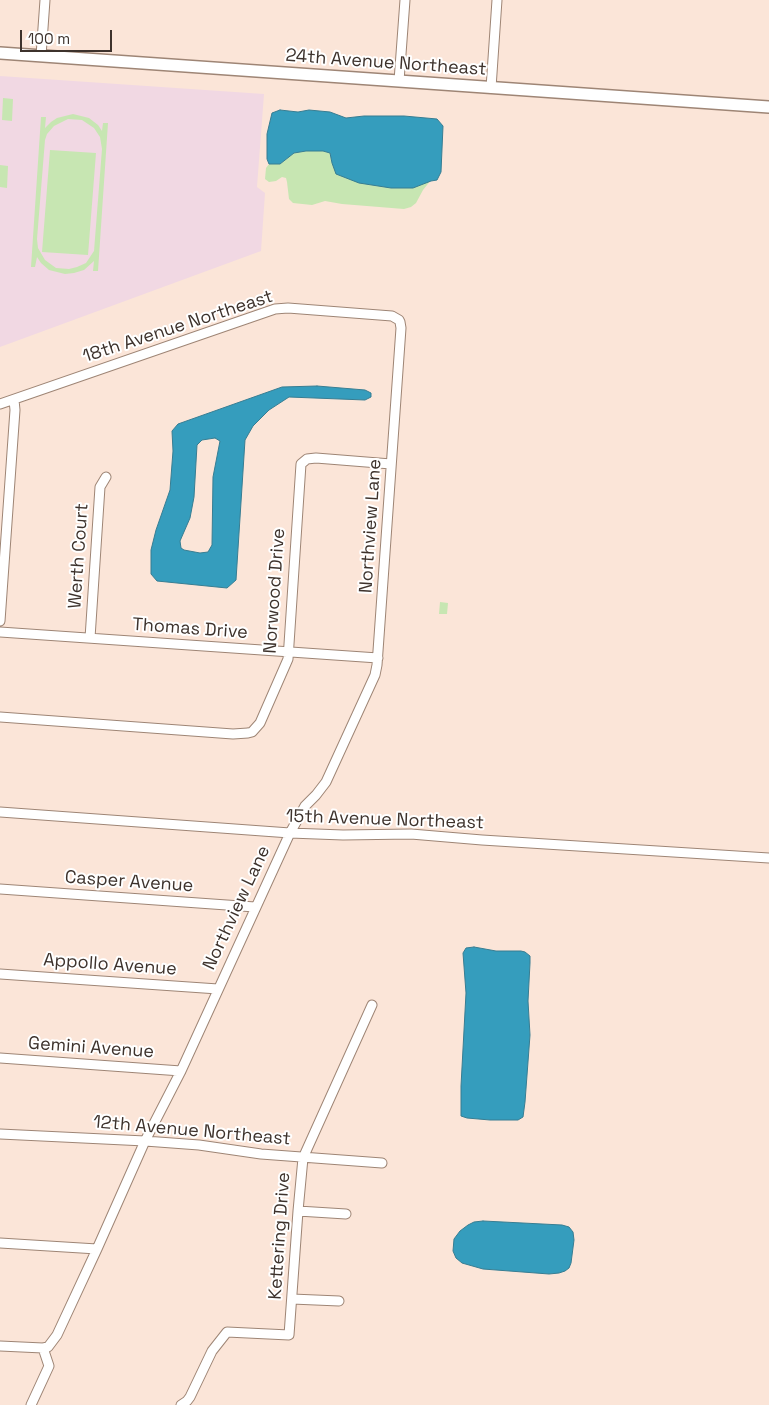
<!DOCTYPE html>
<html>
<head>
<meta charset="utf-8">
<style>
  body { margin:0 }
  #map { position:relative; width:769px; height:1405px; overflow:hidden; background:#fbe5d8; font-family:"Space Grotesk",sans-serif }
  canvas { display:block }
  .scale { position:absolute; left:20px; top:30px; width:92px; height:22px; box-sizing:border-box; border:2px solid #3d322c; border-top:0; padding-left:6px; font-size:15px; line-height:18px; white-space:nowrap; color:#3d322c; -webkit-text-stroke:4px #fff; paint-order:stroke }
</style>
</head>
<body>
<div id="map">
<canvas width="769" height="1405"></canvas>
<div class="scale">100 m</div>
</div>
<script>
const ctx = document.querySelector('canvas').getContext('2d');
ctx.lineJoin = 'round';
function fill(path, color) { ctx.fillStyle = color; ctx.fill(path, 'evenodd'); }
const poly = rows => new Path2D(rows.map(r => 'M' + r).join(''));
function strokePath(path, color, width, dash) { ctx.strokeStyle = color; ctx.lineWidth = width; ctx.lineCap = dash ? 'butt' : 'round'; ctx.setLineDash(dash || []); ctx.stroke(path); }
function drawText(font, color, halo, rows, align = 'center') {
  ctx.font = font + ' "Space Grotesk",sans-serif'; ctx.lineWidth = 4; ctx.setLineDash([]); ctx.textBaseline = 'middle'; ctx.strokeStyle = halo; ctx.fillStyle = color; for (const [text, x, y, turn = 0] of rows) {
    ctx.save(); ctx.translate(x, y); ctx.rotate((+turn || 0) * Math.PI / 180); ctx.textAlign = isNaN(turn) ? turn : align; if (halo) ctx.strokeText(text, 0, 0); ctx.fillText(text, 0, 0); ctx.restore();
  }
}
fill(poly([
  [0,76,264,94,257,187,265,193,261,251,0,347]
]), '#f1d8e3');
fill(poly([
  [3,98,13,99,12,121,2,120],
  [73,114,89,118,98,125,102,131,103,123,108,123,98,271,93,271,94,261,84,270,74,273,65,274,49,270,41,263,37,257,35,267,31,267,41,117,46,117,45,128,51,122,57,118],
  [68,119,82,120,94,128,100,137,102,149,94,251,86,263,77,267,69,269,56,268,45,260,38,248,37,239,45,140,47,134,54,126],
  [50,150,96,153,88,255,42,252],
  [306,151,323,151,330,153,332,163,412,188,431,180,423,190,416,203,411,207,404,209,342,204,325,201,312,205,293,203,289,199,287,182,286,178,282,177,276,181,269,182,265,179,266,168,269,164,280,164,294,153],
  [0,165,8,166,7,188,0,187],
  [440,602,448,603,447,614,439,614]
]), '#c7e6b2');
const water = poly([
  [280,110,298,112,309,110,330,112,346,118,364,116,404,116,437,119,443,126,441,172,437,180,431,181,413,188,391,188,359,183,336,174,332,163,330,153,323,151,306,151,294,153,280,164,269,164,267,159,267,134,272,113,280,110],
  [317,386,365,390,371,393,371,397,365,400,289,397,269,410,253,426,245,440,236,580,227,588,157,581,151,574,151,550,156,530,170,490,173,451,172,431,178,424,282,387,317,386],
  [215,438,220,441,213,477,212,545,208,552,200,553,184,550,181,548,180,541,190,518,194,497,197,445,202,440,215,438],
  [474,947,496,951,521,951,525,952,530,956,530,963,528,1001,530,1035,525,1102,523,1117,518,1120,490,1120,467,1118,461,1116,461,1086,466,993,463,953,466,948,474,947],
  [483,1221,562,1225,569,1227,573,1232,574,1240,571,1263,569,1268,565,1271,559,1273,549,1274,483,1269,462,1263,456,1258,453,1251,454,1239,460,1231,468,1225,474,1222,483,1221]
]);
fill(water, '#359dbd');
strokePath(water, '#377d92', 1);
const minor = poly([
  [41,56,45,0],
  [399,81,405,0],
  [491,88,497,0],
  [0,404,275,309,288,308,392,316,399,320,400,322,401,328,377,665,375,675,326,782,316,795,305,806,290,833,181,1071,145,1141,97,1249,57,1335,48,1347,43,1348,0,1346],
  [0,621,15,410,14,400],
  [0,632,378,658],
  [90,638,100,487,106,477],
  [0,717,233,734,248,733,252,732,260,723,288,659,301,464,307,459,316,458,391,464],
  [0,812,290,833,343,835,411,834,482,840,769,858],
  [0,889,255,907],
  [0,974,218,989],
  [0,1058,181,1071],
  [0,1134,145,1141,199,1145,261,1154,382,1163],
  [298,1211,346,1214],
  [0,1243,97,1249],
  [292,1299,339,1301],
  [31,1405,49,1366,43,1348],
  [181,1405,187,1401,190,1397,212,1351,227,1332,289,1335,298,1211,303,1158,372,1005]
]);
const major = poly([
  [0,53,769,107]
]);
strokePath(minor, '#9e8575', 11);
strokePath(major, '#9e8575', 14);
strokePath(minor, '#fff', 9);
strokePath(major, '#fff', 11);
drawText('18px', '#3d322c', '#fff', [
  ["24th Avenue Northeast",386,63,4],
  ["18th Avenue Northeast",178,327,-18],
  ["Northview Lane",371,526,-86],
  ["Werth Court",79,556,-86],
  ["Norwood Drive",275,591,-86],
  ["Thomas Drive",190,629,4],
  ["15th Avenue Northeast",385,820,2],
  ["Casper Avenue",129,882,4],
  ["Northview Lane",237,908,-65],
  ["Appollo Avenue",110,965,4],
  ["Gemini Avenue",91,1048,4],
  ["12th Avenue Northeast",192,1131,5],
  ["Kettering Drive",280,1236,-86]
]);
</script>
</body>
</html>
